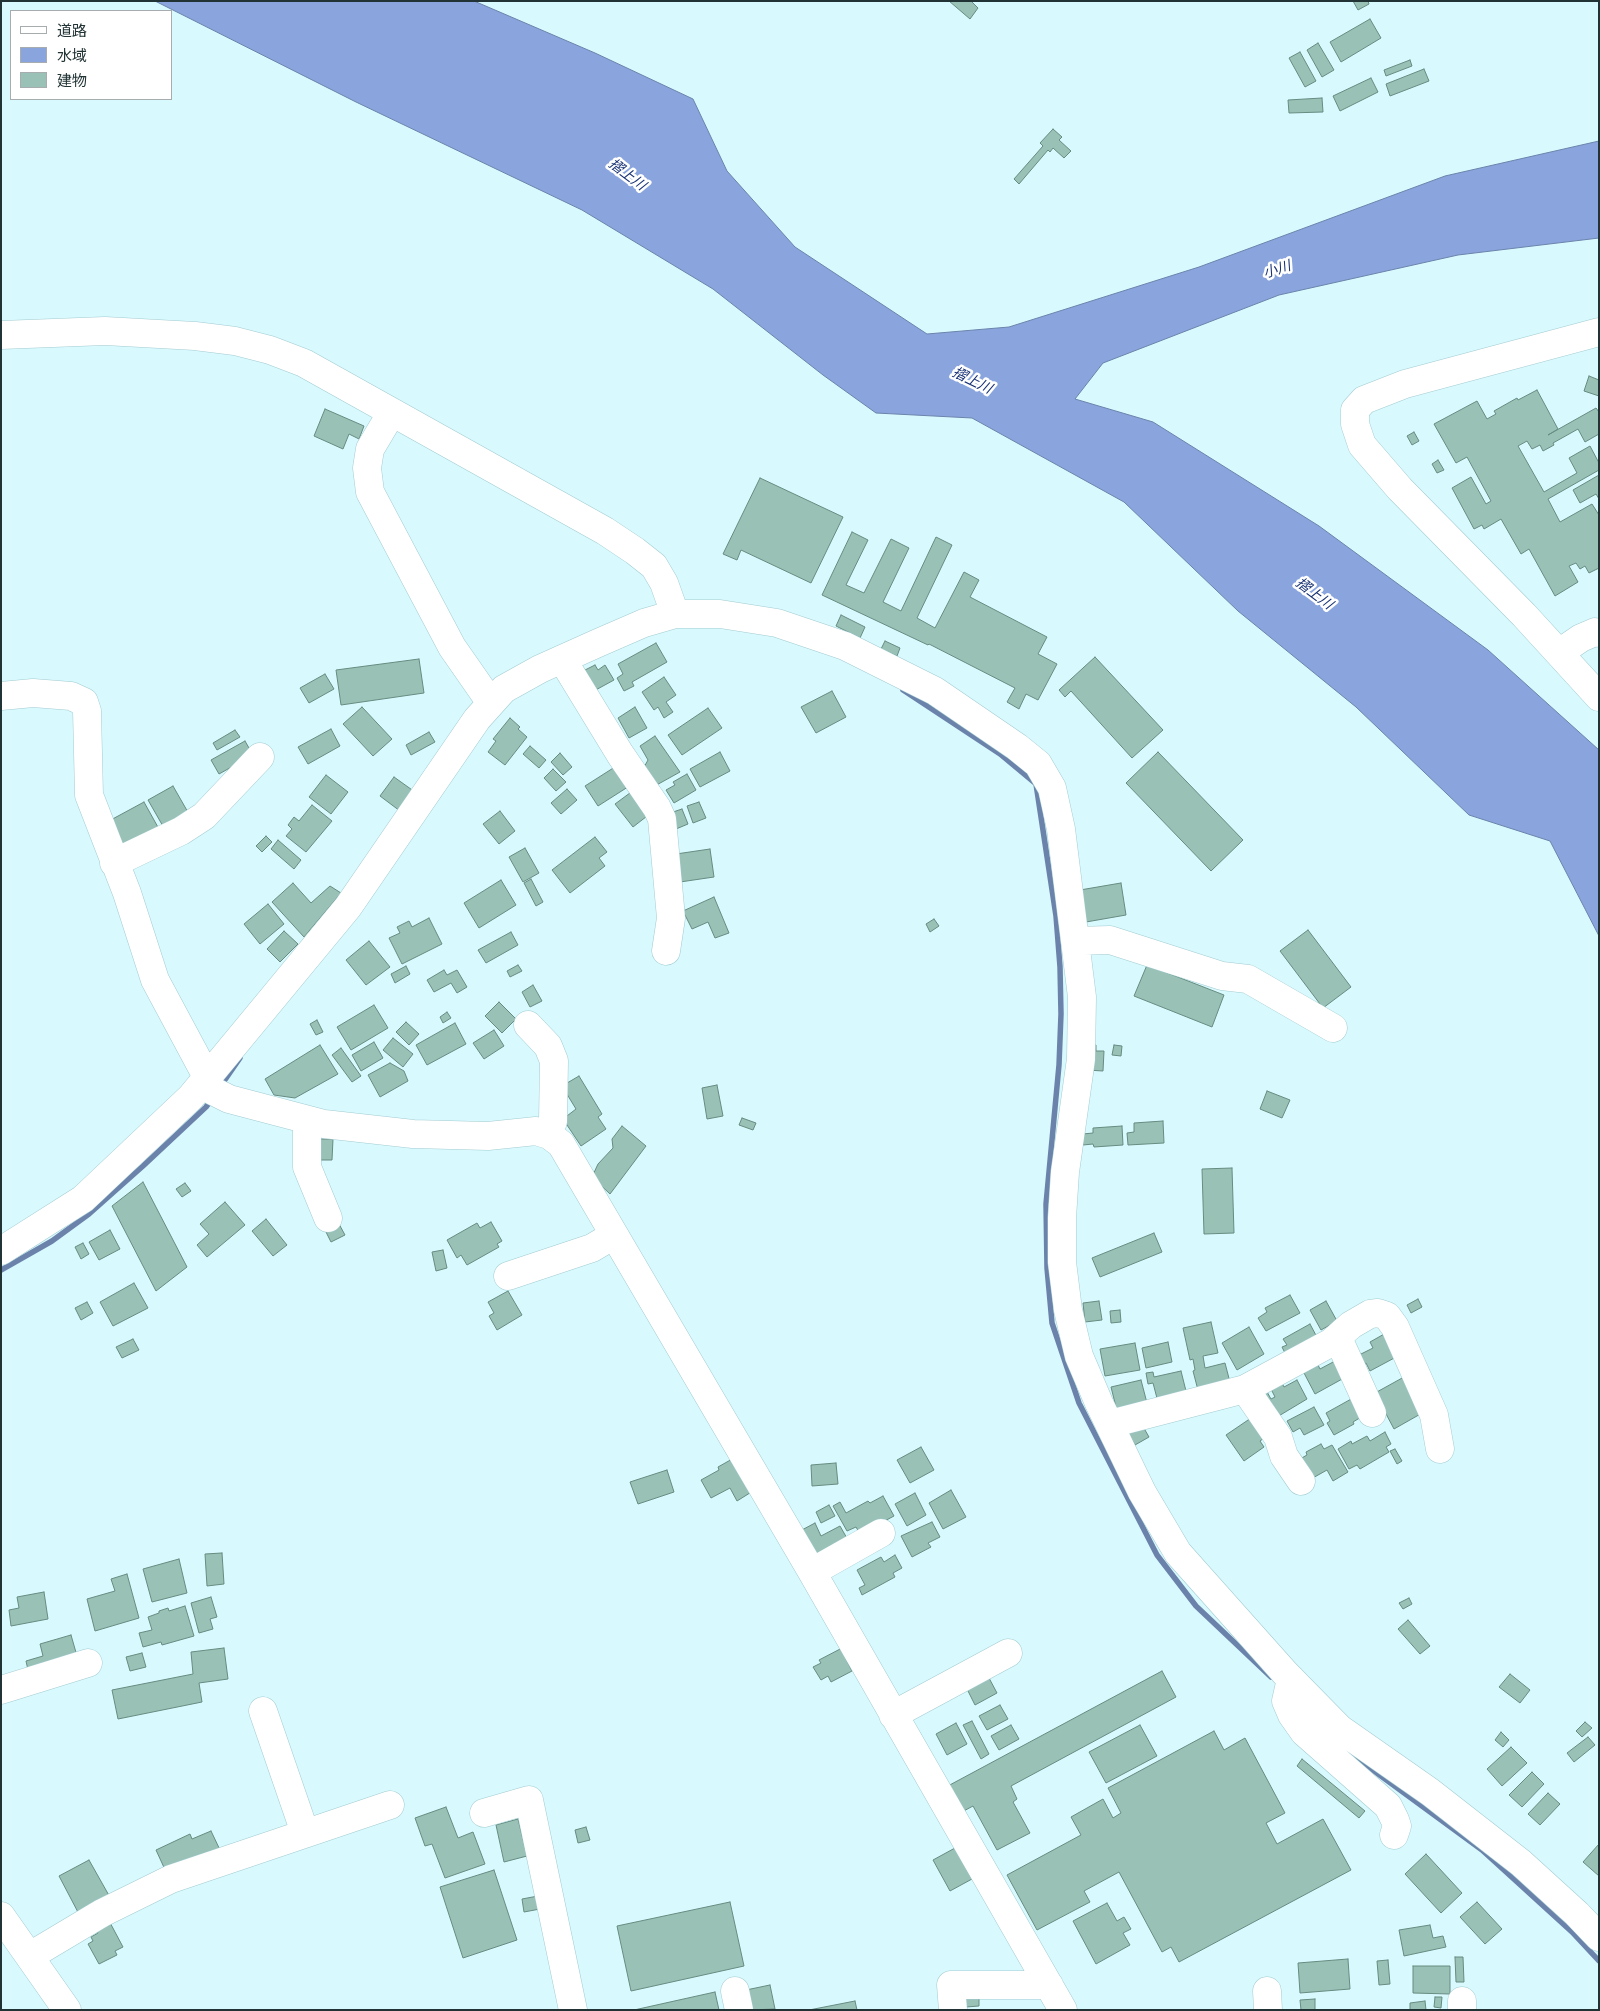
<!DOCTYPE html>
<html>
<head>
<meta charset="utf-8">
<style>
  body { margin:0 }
  #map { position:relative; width:1600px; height:2011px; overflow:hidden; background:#d8f9fe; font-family:"Fira Sans","Noto Sans JP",sans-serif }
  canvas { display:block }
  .frame { position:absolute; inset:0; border:2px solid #223335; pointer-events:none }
  .legend { position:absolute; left:10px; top:10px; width:162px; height:90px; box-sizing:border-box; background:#fff; border:1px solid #a7adae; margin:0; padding:6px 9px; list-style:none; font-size:15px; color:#223335 }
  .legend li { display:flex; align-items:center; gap:10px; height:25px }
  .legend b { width:25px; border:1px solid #a7adae }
</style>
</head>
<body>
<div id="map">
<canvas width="1600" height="2011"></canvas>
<div class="frame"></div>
<ul class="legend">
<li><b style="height:6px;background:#fff"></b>道路</li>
<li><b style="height:14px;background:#8aa5de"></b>水域</li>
<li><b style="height:14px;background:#9ac1b6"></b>建物</li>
</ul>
</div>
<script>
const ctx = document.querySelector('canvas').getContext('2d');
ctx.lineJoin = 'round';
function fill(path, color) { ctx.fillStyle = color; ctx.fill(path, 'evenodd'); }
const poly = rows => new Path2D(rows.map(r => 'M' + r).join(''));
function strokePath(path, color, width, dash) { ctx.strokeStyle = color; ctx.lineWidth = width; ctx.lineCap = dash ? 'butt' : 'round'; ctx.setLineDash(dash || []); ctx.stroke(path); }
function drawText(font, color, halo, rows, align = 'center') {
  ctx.font = font + ' "Fira Sans","Noto Sans JP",sans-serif'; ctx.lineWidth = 5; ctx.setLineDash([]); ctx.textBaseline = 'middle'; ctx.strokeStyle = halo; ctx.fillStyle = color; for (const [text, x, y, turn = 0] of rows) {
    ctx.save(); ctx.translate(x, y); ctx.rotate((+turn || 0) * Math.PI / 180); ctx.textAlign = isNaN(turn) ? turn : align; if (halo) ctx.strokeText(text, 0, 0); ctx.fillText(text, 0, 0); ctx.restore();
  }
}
const water = poly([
  [155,1,474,1,595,53,693,99,727,171,795,247,927,334,1009,327,1199,267,1445,176,1599,141,1599,238,1458,255,1279,295,1103,363,1075,399,1153,422,1319,526,1488,650,1599,750,1599,936,1550,841,1469,815,1356,707,1238,611,1124,502,972,418,876,413,823,375,713,289,582,210,356,102,155,1]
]);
fill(water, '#8aa5de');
strokePath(water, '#6b83ab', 1);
strokePath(poly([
  [903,690,1000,754,1036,784,1056,916,1060,967,1061,1014,1059,1065,1046,1204,1047,1268,1052,1323,1079,1403,1157,1555,1196,1606,1271,1677],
  [220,1087,240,1058],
  [1,1270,52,1241,89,1214,143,1166,206,1107,212,1099],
  [1340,1746,1482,1850,1572,1932,1599,1961]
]), '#6b83ab', 5.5);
const building = poly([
  [949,1,971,1,978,8,970,19,949,1],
  [1353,1,1368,1,1369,4,1358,10,1353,1],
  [1370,19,1381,38,1341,62,1330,42,1370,19],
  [1318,43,1334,70,1322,77,1307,50,1318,43],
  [1300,52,1316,81,1305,87,1289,58,1300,52],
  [1410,60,1412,66,1386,76,1384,70,1410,60],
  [1424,69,1429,81,1390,96,1386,84,1424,69],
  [1371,78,1378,92,1340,111,1333,96,1371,78],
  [1322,98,1323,112,1289,113,1288,100,1322,98],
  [1053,129,1062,137,1059,140,1071,151,1064,158,1053,148,1050,152,1048,150,1019,184,1014,179,1043,146,1040,143,1053,129],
  [1589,376,1599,380,1599,396,1584,391,1589,376],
  [1537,390,1558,429,1548,435,1596,408,1599,412,1599,434,1585,442,1578,429,1553,443,1554,445,1543,451,1540,445,1532,449,1527,441,1518,446,1544,492,1577,473,1569,458,1590,446,1599,463,1599,470,1548,499,1560,522,1592,504,1599,515,1599,568,1589,573,1585,566,1580,569,1576,563,1569,566,1578,582,1555,596,1529,549,1521,554,1501,519,1484,529,1482,525,1474,529,1452,488,1471,477,1486,504,1491,501,1467,457,1456,463,1434,424,1477,401,1487,419,1496,414,1494,411,1517,398,1518,400,1537,390],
  [325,409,364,426,359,439,349,434,343,449,314,436,325,409],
  [1414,432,1419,441,1412,445,1407,436,1414,432],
  [1438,460,1444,470,1437,473,1432,464,1438,460],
  [1599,475,1599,499,1596,494,1580,503,1573,490,1599,475],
  [760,478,843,517,811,583,741,550,737,560,723,554,760,478],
  [852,532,868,540,846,585,864,593,891,539,909,548,883,602,901,611,936,537,952,545,917,618,935,628,964,572,979,580,970,597,1047,637,1038,654,1057,664,1038,700,1026,694,1019,709,1007,702,1015,688,929,644,928,645,822,595,852,532],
  [841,615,865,627,860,638,836,626,841,615],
  [885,641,900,648,897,656,881,649,885,641],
  [656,643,667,662,632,682,634,686,624,691,617,678,623,674,618,664,656,643],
  [1095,657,1163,730,1132,758,1071,691,1065,697,1059,690,1095,657],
  [419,659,424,693,341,705,336,670,419,659],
  [595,665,598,670,605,665,614,680,592,692,581,672,595,665],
  [325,674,334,689,309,703,300,688,325,674],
  [664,677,676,695,666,702,673,712,664,718,658,707,654,710,642,692,664,677],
  [832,691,846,717,816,733,801,707,832,691],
  [362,707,392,739,373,756,343,724,362,707],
  [635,707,647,728,629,738,618,718,635,707],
  [708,708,722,728,682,755,668,735,708,708],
  [510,718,520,727,518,729,527,737,505,765,488,752,496,741,493,739,510,718],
  [331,729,340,746,308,764,298,747,331,729],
  [235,730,240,737,217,750,213,743,235,730],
  [429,732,435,742,411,755,406,745,429,732],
  [655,736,680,772,653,787,643,769,648,760,640,746,655,736],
  [245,741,253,755,219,774,211,760,245,741],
  [530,746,546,760,539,768,523,754,530,746],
  [720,752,730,771,700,787,690,769,720,752],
  [1158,752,1243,840,1211,871,1126,783,1158,752],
  [560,753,572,767,563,775,551,762,560,753],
  [618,765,631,785,598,806,585,786,618,765],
  [553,769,566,782,556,791,544,778,553,769],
  [687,774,696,790,674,803,666,790,675,785,673,782,687,774],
  [326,775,348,792,331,814,309,797,326,775],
  [394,777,415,792,400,811,380,796,394,777],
  [173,786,189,814,164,828,148,800,173,786],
  [567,789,577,800,561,814,551,803,567,789],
  [634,790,651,813,633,827,615,804,634,790],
  [144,802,159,829,122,849,107,822,144,802],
  [699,802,706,818,693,823,687,806,699,802],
  [312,805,332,821,306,852,286,836,292,829,288,825,294,817,299,821,312,805],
  [682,809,688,824,676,829,670,813,682,809],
  [500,811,515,831,499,844,483,824,500,811],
  [266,836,272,842,262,852,256,846,266,836],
  [595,837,607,852,599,858,605,866,570,893,552,870,595,837],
  [278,840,301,860,294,869,271,849,278,840],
  [525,848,539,873,523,882,509,857,525,848],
  [710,849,714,877,680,882,676,854,710,849],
  [531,879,543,902,536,906,524,883,531,879],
  [501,880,516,905,479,928,464,903,501,880],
  [293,883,311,903,330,886,341,893,304,937,272,902,293,883],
  [1121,883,1126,915,1086,922,1080,890,1121,883],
  [714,897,729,933,715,938,708,922,692,929,683,911,714,897],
  [268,904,284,924,260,944,244,924,268,904],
  [429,918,442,944,402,964,389,938,400,933,397,927,409,921,412,927,429,918],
  [934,919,939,926,930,932,926,924,934,919],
  [1308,930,1351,987,1323,1008,1280,951,1308,930],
  [284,931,298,944,280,962,267,949,284,931],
  [511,932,518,945,486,963,478,950,511,932],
  [369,941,390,967,366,985,346,960,369,941],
  [518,965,522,971,510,977,507,971,518,965],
  [1147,965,1224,995,1212,1027,1134,996,1147,965],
  [406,966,410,974,395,983,391,974,406,966],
  [444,970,447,975,457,970,467,987,457,993,451,983,434,992,427,980,444,970],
  [533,985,542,1001,530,1007,522,992,533,985],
  [499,1002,516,1019,502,1033,485,1016,499,1002],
  [374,1005,388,1028,351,1050,337,1027,374,1005],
  [447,1012,451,1018,443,1023,440,1017,447,1012],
  [317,1020,323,1032,316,1035,310,1024,317,1020],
  [406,1022,419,1034,409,1045,396,1032,406,1022],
  [455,1023,466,1044,427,1065,416,1045,455,1023],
  [494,1030,504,1046,484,1059,473,1043,494,1030],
  [393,1038,413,1054,403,1067,383,1050,393,1038],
  [374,1042,383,1058,361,1071,352,1055,374,1042],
  [1088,1044,1096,1045,1096,1051,1104,1051,1103,1071,1087,1070,1088,1044],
  [320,1045,338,1074,295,1098,274,1095,265,1079,320,1045],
  [1114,1045,1122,1046,1121,1056,1112,1055,1114,1045],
  [341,1048,361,1076,352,1082,332,1055,341,1048],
  [390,1063,404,1071,408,1081,380,1097,368,1075,390,1063],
  [579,1076,602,1114,598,1117,606,1129,581,1146,563,1119,576,1109,562,1086,579,1076],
  [717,1085,723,1116,707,1119,702,1088,717,1085],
  [1267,1091,1290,1100,1282,1118,1260,1109,1267,1091],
  [742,1118,756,1123,753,1130,739,1125,742,1118],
  [1163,1121,1164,1143,1128,1145,1127,1133,1134,1132,1134,1123,1163,1121],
  [622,1126,646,1146,610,1194,592,1177,598,1164,613,1148,612,1139,622,1126],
  [1122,1126,1123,1145,1094,1147,1093,1144,1083,1145,1083,1134,1093,1133,1093,1128,1122,1126],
  [318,1139,333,1139,332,1160,318,1160,318,1139],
  [1232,1168,1234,1233,1204,1234,1202,1169,1232,1168],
  [143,1182,187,1267,156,1291,112,1206,143,1182],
  [185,1183,191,1191,182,1197,176,1189,185,1183],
  [225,1202,245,1225,207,1257,197,1245,209,1234,200,1224,225,1202],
  [266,1219,287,1245,273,1256,252,1231,266,1219],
  [491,1222,502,1241,497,1244,499,1247,467,1265,461,1255,457,1258,447,1240,477,1223,480,1228,491,1222],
  [339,1224,345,1235,331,1242,326,1232,339,1224],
  [110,1230,120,1249,99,1260,89,1242,110,1230],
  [1154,1233,1162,1252,1100,1277,1092,1258,1154,1233],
  [83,1243,89,1254,81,1259,75,1247,83,1243],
  [443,1250,447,1268,436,1271,432,1252,443,1250],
  [134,1283,148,1308,113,1326,100,1302,134,1283],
  [508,1291,522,1315,497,1330,489,1316,494,1313,488,1302,508,1291],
  [1290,1295,1300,1313,1266,1331,1258,1318,1267,1312,1265,1308,1290,1295],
  [1418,1299,1422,1307,1411,1313,1407,1305,1418,1299],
  [1099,1301,1102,1320,1085,1322,1083,1303,1099,1301],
  [1326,1301,1337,1321,1321,1330,1310,1310,1326,1301],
  [87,1302,93,1313,81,1320,75,1308,87,1302],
  [1120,1310,1121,1322,1111,1323,1110,1311,1120,1310],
  [1211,1322,1218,1353,1203,1356,1205,1368,1225,1363,1231,1386,1199,1394,1193,1371,1195,1370,1193,1359,1190,1360,1183,1328,1211,1322],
  [1310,1324,1319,1341,1288,1359,1282,1347,1287,1345,1283,1339,1310,1324],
  [1249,1327,1264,1354,1237,1370,1222,1343,1249,1327],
  [1386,1333,1398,1356,1370,1371,1366,1363,1362,1365,1357,1356,1373,1348,1370,1342,1386,1333],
  [133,1339,139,1350,122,1358,116,1347,133,1339],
  [1168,1342,1172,1362,1146,1368,1142,1348,1168,1342],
  [1135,1343,1140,1370,1105,1376,1100,1349,1135,1343],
  [1335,1361,1344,1378,1315,1394,1304,1373,1318,1365,1320,1369,1335,1361],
  [1181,1371,1187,1395,1158,1402,1153,1383,1148,1384,1146,1373,1153,1372,1154,1377,1181,1371],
  [1404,1377,1424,1412,1394,1429,1375,1393,1404,1377],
  [1141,1380,1147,1403,1117,1411,1111,1387,1141,1380],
  [1297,1380,1307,1399,1277,1417,1259,1393,1266,1390,1271,1399,1275,1397,1271,1389,1282,1383,1284,1387,1297,1380],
  [1353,1398,1363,1416,1353,1422,1354,1424,1334,1435,1327,1423,1330,1421,1326,1413,1353,1398],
  [1314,1407,1324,1425,1304,1435,1300,1428,1293,1432,1287,1421,1314,1407],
  [1254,1416,1267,1436,1260,1441,1264,1447,1244,1461,1226,1435,1254,1416],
  [1141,1423,1149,1437,1135,1445,1127,1431,1141,1423],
  [1385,1432,1391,1444,1386,1447,1389,1452,1360,1469,1357,1465,1349,1469,1338,1449,1351,1441,1352,1444,1367,1436,1370,1441,1385,1432],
  [1321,1444,1324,1449,1332,1445,1348,1472,1333,1481,1327,1470,1311,1479,1300,1459,1307,1455,1306,1452,1321,1444],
  [921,1447,934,1470,910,1483,897,1460,921,1447],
  [1395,1449,1402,1461,1397,1464,1390,1451,1395,1449],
  [734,1458,753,1491,737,1501,730,1488,711,1498,701,1480,719,1470,718,1467,734,1458],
  [836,1463,838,1484,812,1486,811,1465,836,1463],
  [667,1470,674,1492,638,1504,630,1482,667,1470],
  [951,1490,966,1517,943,1529,929,1503,951,1490],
  [915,1493,926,1515,907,1526,895,1504,915,1493],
  [883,1496,894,1516,860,1534,856,1527,847,1531,833,1506,840,1502,846,1513,868,1501,870,1503,883,1496],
  [829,1505,835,1516,821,1523,816,1512,829,1505],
  [932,1522,940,1537,928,1543,931,1547,912,1557,901,1536,932,1522],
  [815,1523,821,1536,840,1526,848,1540,814,1558,800,1531,815,1523],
  [222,1553,224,1584,207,1586,205,1554,222,1553],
  [895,1555,902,1568,893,1573,895,1577,862,1595,859,1588,865,1585,857,1570,881,1557,884,1562,895,1555],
  [179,1559,187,1593,152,1602,143,1569,179,1559],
  [127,1574,139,1618,95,1631,87,1599,115,1591,111,1579,127,1574],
  [44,1592,48,1619,11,1626,9,1610,19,1608,17,1597,44,1592],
  [211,1597,217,1617,210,1619,213,1629,199,1633,191,1603,211,1597],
  [1409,1598,1412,1604,1403,1609,1399,1603,1409,1598],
  [185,1606,194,1636,162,1645,161,1642,143,1647,139,1633,152,1630,148,1617,159,1613,159,1611,168,1608,169,1611,185,1606],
  [1408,1620,1430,1646,1420,1654,1398,1629,1408,1620],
  [71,1635,77,1656,28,1670,26,1661,43,1656,40,1644,71,1635],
  [844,1647,849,1658,846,1659,852,1671,831,1682,828,1676,821,1680,813,1667,821,1663,819,1660,844,1647],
  [224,1648,228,1679,199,1683,202,1702,118,1719,112,1690,193,1674,191,1652,224,1648],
  [142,1653,146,1667,130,1671,126,1657,142,1653],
  [1162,1671,1176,1697,1011,1786,1017,1799,1013,1802,1030,1833,997,1850,973,1806,960,1813,946,1787,1162,1671],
  [1510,1674,1530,1690,1520,1703,1499,1687,1510,1674],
  [989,1678,997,1693,975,1705,967,1689,989,1678],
  [1000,1705,1008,1719,987,1730,979,1716,1000,1705],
  [972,1721,989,1754,981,1759,963,1725,972,1721],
  [1585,1722,1592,1728,1582,1737,1576,1731,1585,1722],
  [956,1723,967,1744,947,1755,936,1734,956,1723],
  [1011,1725,1019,1739,999,1750,991,1736,1011,1725],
  [1140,1725,1157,1756,1106,1783,1089,1752,1140,1725],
  [1214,1731,1224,1750,1245,1738,1285,1813,1266,1823,1277,1844,1323,1819,1351,1870,1179,1962,1171,1947,1162,1952,1119,1872,1084,1891,1090,1902,1037,1930,1007,1875,1081,1835,1071,1817,1103,1799,1113,1818,1121,1813,1108,1788,1214,1731],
  [1501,1732,1509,1740,1503,1747,1495,1740,1501,1732],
  [1588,1737,1595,1745,1574,1762,1567,1753,1588,1737],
  [1511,1747,1527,1763,1502,1786,1487,1769,1511,1747],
  [1302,1759,1365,1811,1359,1818,1297,1766,1302,1759],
  [1532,1772,1544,1784,1522,1807,1509,1795,1532,1772],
  [1548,1793,1560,1804,1540,1825,1528,1814,1548,1793],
  [446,1807,458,1838,473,1832,485,1864,445,1878,432,1844,425,1846,415,1818,446,1807],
  [518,1819,527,1856,504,1862,496,1825,518,1819],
  [586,1827,590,1840,578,1843,575,1830,586,1827],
  [211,1831,221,1852,167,1874,156,1850,190,1834,192,1839,211,1831],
  [1599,1844,1599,1876,1583,1862,1599,1844],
  [955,1848,972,1879,950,1891,933,1860,955,1848],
  [1426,1854,1462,1893,1441,1913,1405,1874,1426,1854],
  [89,1860,111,1899,80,1916,59,1876,89,1860],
  [494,1870,517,1940,463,1958,440,1887,494,1870],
  [538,1896,540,1909,524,1912,522,1899,538,1896],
  [730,1902,744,1966,631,1991,617,1926,730,1902],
  [1477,1902,1502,1929,1485,1944,1460,1917,1477,1902],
  [1107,1903,1117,1921,1124,1917,1131,1929,1123,1933,1130,1945,1096,1964,1073,1921,1107,1903],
  [107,1917,123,1947,115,1951,117,1955,99,1964,88,1944,93,1941,91,1937,98,1933,94,1925,107,1917],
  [1430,1925,1433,1938,1443,1936,1446,1947,1404,1956,1399,1930,1430,1925],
  [1455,1957,1463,1957,1464,1982,1456,1982,1455,1957],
  [1348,1959,1350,1989,1300,1993,1298,1963,1348,1959],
  [1388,1960,1390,1984,1379,1985,1377,1961,1388,1960],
  [1413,1966,1450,1966,1450,1994,1413,1993,1413,1966],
  [770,1985,775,2009,750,2010,746,1990,770,1985],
  [715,1992,719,2010,634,2010,715,1992],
  [979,1994,979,2006,966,2007,966,1995,979,1994],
  [1435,1997,1442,1997,1441,2008,1434,2007,1435,1997],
  [1315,1999,1315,2010,1301,2010,1300,2000,1315,1999],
  [855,2001,857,2010,809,2010,855,2001],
  [1425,2001,1426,2010,1410,2010,1410,2003,1425,2001]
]);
fill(building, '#9ac1b6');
strokePath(building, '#668c81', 1);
const minor = poly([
  [1599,332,1405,384,1364,400,1355,410,1355,424,1362,445,1400,489,1524,615,1599,697],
  [1,335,105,331,195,336,235,341,270,350,304,363,605,531,635,551,654,566,664,583,675,614],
  [392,412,370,449,367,468,370,492,452,647,491,703],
  [1559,653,1581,638,1595,632,1599,633],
  [562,659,620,754,657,808,662,819,671,918,666,951],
  [1,696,33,693,71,696,84,702,87,711,89,795,127,893,155,980,207,1077],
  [114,863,181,831,204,816,260,757],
  [1075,941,1110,940,1222,976,1248,979,1333,1028],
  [528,1025,548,1046,554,1061,553,1121,549,1135],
  [201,1085,229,1099,324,1124,413,1134,488,1136,536,1131,549,1135,561,1144,812,1572,1063,2010],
  [307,1120,307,1167,328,1218],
  [1,1251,83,1199,191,1097,348,907,477,719,504,689,540,669,598,643,644,623,675,614,720,614,777,623,845,646,935,691,1017,747,1038,764,1052,788,1061,829,1082,997,1081,1059,1065,1172,1062,1218,1062,1262,1068,1310,1079,1356,1099,1403,1142,1492,1178,1553,1285,1673,1340,1729,1430,1792,1521,1863,1577,1914,1599,1937],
  [508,1276,592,1248,614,1235],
  [1338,1338,1372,1413],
  [1245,1389,1278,1437,1284,1456,1301,1481],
  [1110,1424,1245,1389,1332,1342,1351,1325,1370,1314,1378,1313,1387,1316,1395,1327,1434,1415,1440,1449],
  [812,1572,881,1533],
  [1291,1679,1286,1701,1292,1715,1304,1732,1388,1806,1395,1820,1397,1826,1394,1835],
  [1,1690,88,1663],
  [263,1711,305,1833],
  [893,1715,1008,1653],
  [484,1813,529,1800,573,2010],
  [1,1916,67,2010],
  [30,1956,102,1913,171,1879,390,1805],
  [735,1991,739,2010],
  [1267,1991,1268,2010],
  [1462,2001,1462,2010],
  [953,2010,951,1985,1049,1985]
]);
strokePath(minor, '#a2ccd1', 29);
strokePath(minor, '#fff', 28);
drawText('italic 14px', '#173174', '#fff', [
  ["摺上川",627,175,37],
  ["小川",1277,270,-18],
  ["摺上川",972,381,26],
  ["摺上川",1314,594,37]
]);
</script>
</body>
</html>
